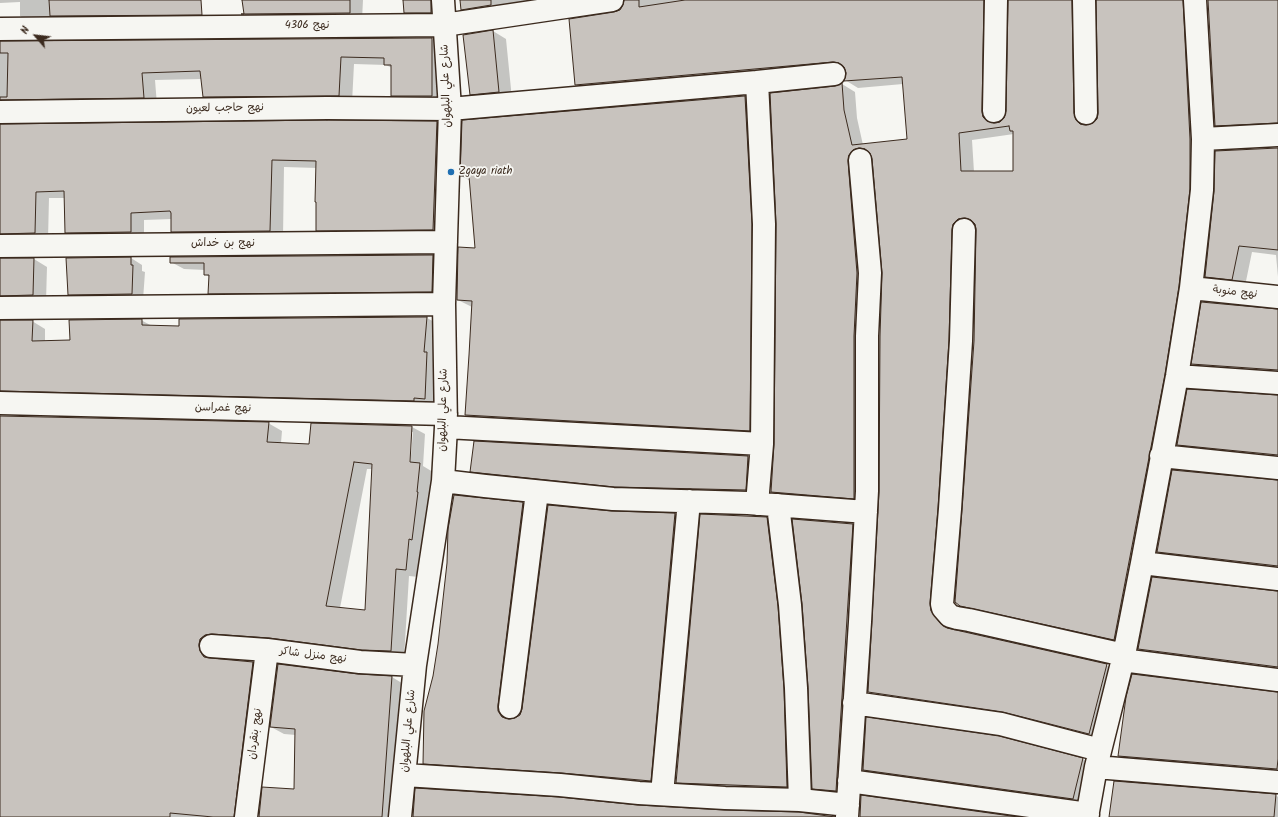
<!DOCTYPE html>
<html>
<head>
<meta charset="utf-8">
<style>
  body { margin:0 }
  #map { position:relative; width:1278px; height:817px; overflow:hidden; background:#f6f6f2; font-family:Kalam,sans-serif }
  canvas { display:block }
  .north { position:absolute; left:16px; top:16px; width:40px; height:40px; -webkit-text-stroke:3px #f6f6f2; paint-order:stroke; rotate:298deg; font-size:11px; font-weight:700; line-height:16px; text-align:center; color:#3b2a1e }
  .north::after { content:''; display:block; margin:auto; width:14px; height:18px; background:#3b2a1e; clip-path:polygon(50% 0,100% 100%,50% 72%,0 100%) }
</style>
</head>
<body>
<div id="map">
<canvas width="1278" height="817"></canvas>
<div class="north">N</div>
</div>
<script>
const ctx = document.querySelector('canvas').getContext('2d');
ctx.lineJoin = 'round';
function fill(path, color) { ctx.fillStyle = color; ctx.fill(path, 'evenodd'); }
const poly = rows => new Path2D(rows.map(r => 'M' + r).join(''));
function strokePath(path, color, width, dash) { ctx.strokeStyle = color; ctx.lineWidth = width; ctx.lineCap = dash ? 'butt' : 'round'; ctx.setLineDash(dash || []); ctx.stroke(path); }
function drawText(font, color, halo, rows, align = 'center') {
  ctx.font = font + ' Kalam,"Playpen Sans Arabic",sans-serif'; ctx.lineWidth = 3.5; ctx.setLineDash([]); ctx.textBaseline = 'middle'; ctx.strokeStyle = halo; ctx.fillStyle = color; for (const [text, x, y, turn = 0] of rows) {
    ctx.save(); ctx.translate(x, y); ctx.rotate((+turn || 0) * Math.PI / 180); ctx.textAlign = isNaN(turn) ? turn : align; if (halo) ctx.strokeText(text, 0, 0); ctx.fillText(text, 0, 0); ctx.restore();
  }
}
fill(poly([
  [0,0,195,0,193,22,34,24,20,16,20,2,0,3],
  [243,0,284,0,286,21,255,21,244,15,245,15],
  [303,0,363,0,362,20,314,20,302,13],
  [404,0,444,0,444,19,418,20,405,12],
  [461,0,587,0,474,17,462,9],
  [625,0,999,0,994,119,995,124,1000,123,1005,118,1008,111,1009,0,1087,0,1086,121,1088,126,1093,124,1098,119,1099,113,1098,0,1198,0,1203,147,1127,647,974,613,960,605,974,341,976,225,971,226,943,619,952,630,1106,665,1119,672,1102,741,882,699,869,692,880,492,883,273,872,154,865,157,867,505,784,499,772,492,836,87,842,84,855,92,857,118,863,145,908,140,903,84,858,88,845,80,847,73,846,68,589,92,576,85,614,13,620,11,625,5],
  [1014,134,1014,172,974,172,972,140],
  [1209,0,1278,0,1278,130,1229,133,1216,125],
  [493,31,506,39,512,99,483,102,470,94,464,36],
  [0,39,2,42,432,39,445,46,445,103,405,103,392,95,392,68,386,65,354,64,352,103,217,104,204,96,202,79,155,80,157,105,0,120,2,125,437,122,450,130,446,237,330,238,317,230,317,168,284,167,283,238,185,239,172,231,172,219,144,220,144,239,79,240,66,232,65,198,49,198,48,240,0,254,2,259,34,259,47,267,46,302,0,316,2,321,32,321,45,329,45,342,71,341,141,320,152,326,180,327,427,318,440,325,438,406,0,398],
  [745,97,758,104,763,438,479,423,466,415,472,307,458,300,476,249,471,181,461,176],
  [1278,148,1278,277,1276,255,1252,252,1245,286,1219,284,1206,276],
  [433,256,445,263,444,298,222,300,209,293,209,277,205,274,205,270,184,269,171,262],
  [131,258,142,265,142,271,145,272,143,300,80,301,69,294],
  [1278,310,1278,376,1205,371,1193,364],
  [1278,396,1278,461,1191,452,1178,445],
  [0,417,268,423,282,431,281,443,310,445,412,427,425,434,423,466,433,472,425,547,422,546,419,577,409,576,404,658,211,653,213,660,253,663,266,670,247,817,0,817],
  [411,432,413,432,410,467,408,467],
  [367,469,372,469,366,611,340,608],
  [475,442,748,457,761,464,758,497,627,493,484,478,471,471],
  [1278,481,1278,572,1171,559,1158,552],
  [523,503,536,511,511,714,512,720,521,715,612,512,675,514,689,522,664,788,438,771,424,763],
  [767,518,780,526,800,794,690,790,677,782],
  [852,525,865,532,849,798,826,796,813,788],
  [1278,592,1278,672,1152,656,1139,649],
  [358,675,392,677,405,685,395,817,260,817,295,790,296,735,284,734,271,727],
  [1278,693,1278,775,1132,763,1119,756],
  [998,737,1083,759,1095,767,1086,806,876,777,864,770],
  [1115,782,1276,795,1278,797,1278,817,1110,817]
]), '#0003');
const building = poly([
  [49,0,201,0,202,15,50,16,49,0],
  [242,0,350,0,350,13,241,14,244,14,242,0],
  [403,0,431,0,431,13,404,13,403,0],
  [460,0,491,0,491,5,461,10,460,0],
  [624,0,639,0,639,7,685,0,984,0,982,111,983,117,987,121,994,123,1000,122,1004,118,1006,111,1008,0,1072,0,1074,113,1076,120,1080,124,1086,125,1093,123,1097,119,1098,113,1096,0,1183,0,1190,139,1190,189,1179,286,1165,374,1114,640,960,606,955,602,962,510,974,341,976,230,975,224,971,220,965,218,958,219,953,224,952,230,949,340,938,508,930,603,931,611,941,624,947,628,1107,664,1089,734,1003,712,868,692,879,492,880,336,882,273,872,159,870,153,865,149,859,148,853,150,849,155,848,161,857,273,854,336,854,499,771,492,774,444,776,224,770,93,835,86,842,83,844,110,852,145,907,139,902,77,844,81,846,73,844,67,839,63,833,62,575,85,569,19,614,12,620,10,623,5,624,0],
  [1009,126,1010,131,1013,131,1013,171,961,171,959,133,1009,126],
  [1208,0,1278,0,1278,123,1215,126,1208,0],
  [493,30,499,92,470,95,463,35,493,30],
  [432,38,432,96,391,96,391,65,384,65,384,58,341,57,339,96,203,97,200,71,142,73,144,98,0,100,0,97,7,97,8,53,0,53,0,41,432,38],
  [745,96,752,224,750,431,465,415,469,355,472,301,457,300,458,247,475,248,469,176,460,176,462,120,745,96],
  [327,120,437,121,433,230,316,231,316,202,315,202,316,161,272,160,270,231,171,232,171,213,170,211,131,213,131,232,65,233,64,191,36,192,35,233,0,234,0,124,327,120],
  [1278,148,1278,250,1239,246,1232,280,1205,277,1214,191,1215,151,1278,148],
  [433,255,432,292,208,294,209,275,204,275,204,263,170,263,170,257,433,255],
  [131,257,131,265,133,265,132,294,68,295,66,258,131,257],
  [0,258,34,258,33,295,0,296,0,258],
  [1201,302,1278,309,1278,370,1191,364,1201,302],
  [427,317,424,352,427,352,425,399,414,398,414,401,0,391,0,320,33,320,32,341,70,340,69,320,142,319,142,325,179,326,179,319,427,317],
  [1187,389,1278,395,1278,455,1177,445,1187,389],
  [0,416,269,422,267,442,309,444,311,423,412,426,410,462,420,463,417,492,418,492,412,540,409,539,406,570,396,569,391,651,361,650,269,638,212,634,205,635,200,639,199,645,200,651,204,657,210,658,253,662,234,817,213,817,170,813,170,817,0,817,0,416],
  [354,462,372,464,365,610,326,606,354,462],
  [474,441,748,456,746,490,614,487,470,472,474,441],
  [1172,470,1278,480,1278,566,1157,552,1172,470],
  [454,495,523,502,498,705,498,711,502,717,509,719,515,718,520,715,522,709,548,505,612,511,675,513,651,781,561,773,423,764,424,711,433,676,438,644,447,563,448,529,454,495],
  [700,514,767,517,778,606,784,689,787,787,676,783,700,514],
  [792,519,853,524,836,791,812,789,808,687,802,604,792,519],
  [1152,577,1278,591,1278,667,1138,649,1152,577],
  [278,664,358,674,392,676,382,817,259,817,262,787,294,789,295,729,270,727,278,664],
  [1132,674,1278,692,1278,759,1277,769,1118,756,1126,697,1132,674],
  [866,717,999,736,1083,758,1073,799,863,770,866,717],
  [1114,781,1276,794,1274,817,1109,817,1114,781],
  [415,788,559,797,638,805,725,810,799,812,835,817,413,817,415,788],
  [861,795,1018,817,860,817,861,795]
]);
fill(building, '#c8c3be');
strokePath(building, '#3b2a1e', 1);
const minor = poly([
  [1084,0,1086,113],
  [0,29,444,25,612,0],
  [757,82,834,74],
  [994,111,996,0],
  [0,112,327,108,450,109,757,82,764,224,762,444,757,504],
  [1203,139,1278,135],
  [964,230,961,341,950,509,942,604,943,608,950,616,957,618,969,620,1124,655],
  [0,246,446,242],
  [1191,288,1278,297],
  [0,308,444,304],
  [1177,376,1278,383],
  [0,403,446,414],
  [446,427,762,444],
  [1161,456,1278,468],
  [443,481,485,486,613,499,748,503,866,512],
  [778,505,790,605,796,688,800,800],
  [1142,563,1278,579],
  [211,646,267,650,360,662,415,665],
  [1122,660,1278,680],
  [854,703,1001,724,1100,750],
  [510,707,537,492],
  [1096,767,1278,782],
  [405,775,560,785,639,793,725,798,800,800,848,805],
  [849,781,1088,814],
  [662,794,689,501],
  [246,817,267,650],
  [400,817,415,665,443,481,446,427,444,304,450,109,443,0],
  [847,817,860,622,867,491,867,336,870,273,860,160],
  [1087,817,1096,767,1124,655,1142,563,1177,376,1191,288,1202,190,1203,139,1195,0]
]);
strokePath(minor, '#3b2a1e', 25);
strokePath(minor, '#f6f6f2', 22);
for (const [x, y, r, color] of [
  [451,172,4,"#1f6fb2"]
]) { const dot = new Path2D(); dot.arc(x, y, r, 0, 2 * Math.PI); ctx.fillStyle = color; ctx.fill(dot); strokePath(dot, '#f6f6f2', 1.5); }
drawText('11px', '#3b2a1e', '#f6f6f2', [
  ["نهج 4306",307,26],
  ["شارع علي البلهوان",447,86,-92],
  ["نهج حاجب لعيون",225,109,-1],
  ["نهج بن خداش",223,244],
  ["نهج منوبة",1235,293,6],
  ["نهج غمراسن",223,409,1],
  ["شارع علي البلهوان",444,410,-89],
  ["نهج منزل شاكر",313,656,7],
  ["شارع علي البلهوان",409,731,-85],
  ["نهج بنقردان",256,734,-83]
]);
drawText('11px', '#3b2a1e', '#f6f6f2', [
  ["Zgaya riath",459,172]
], 'left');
</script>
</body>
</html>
